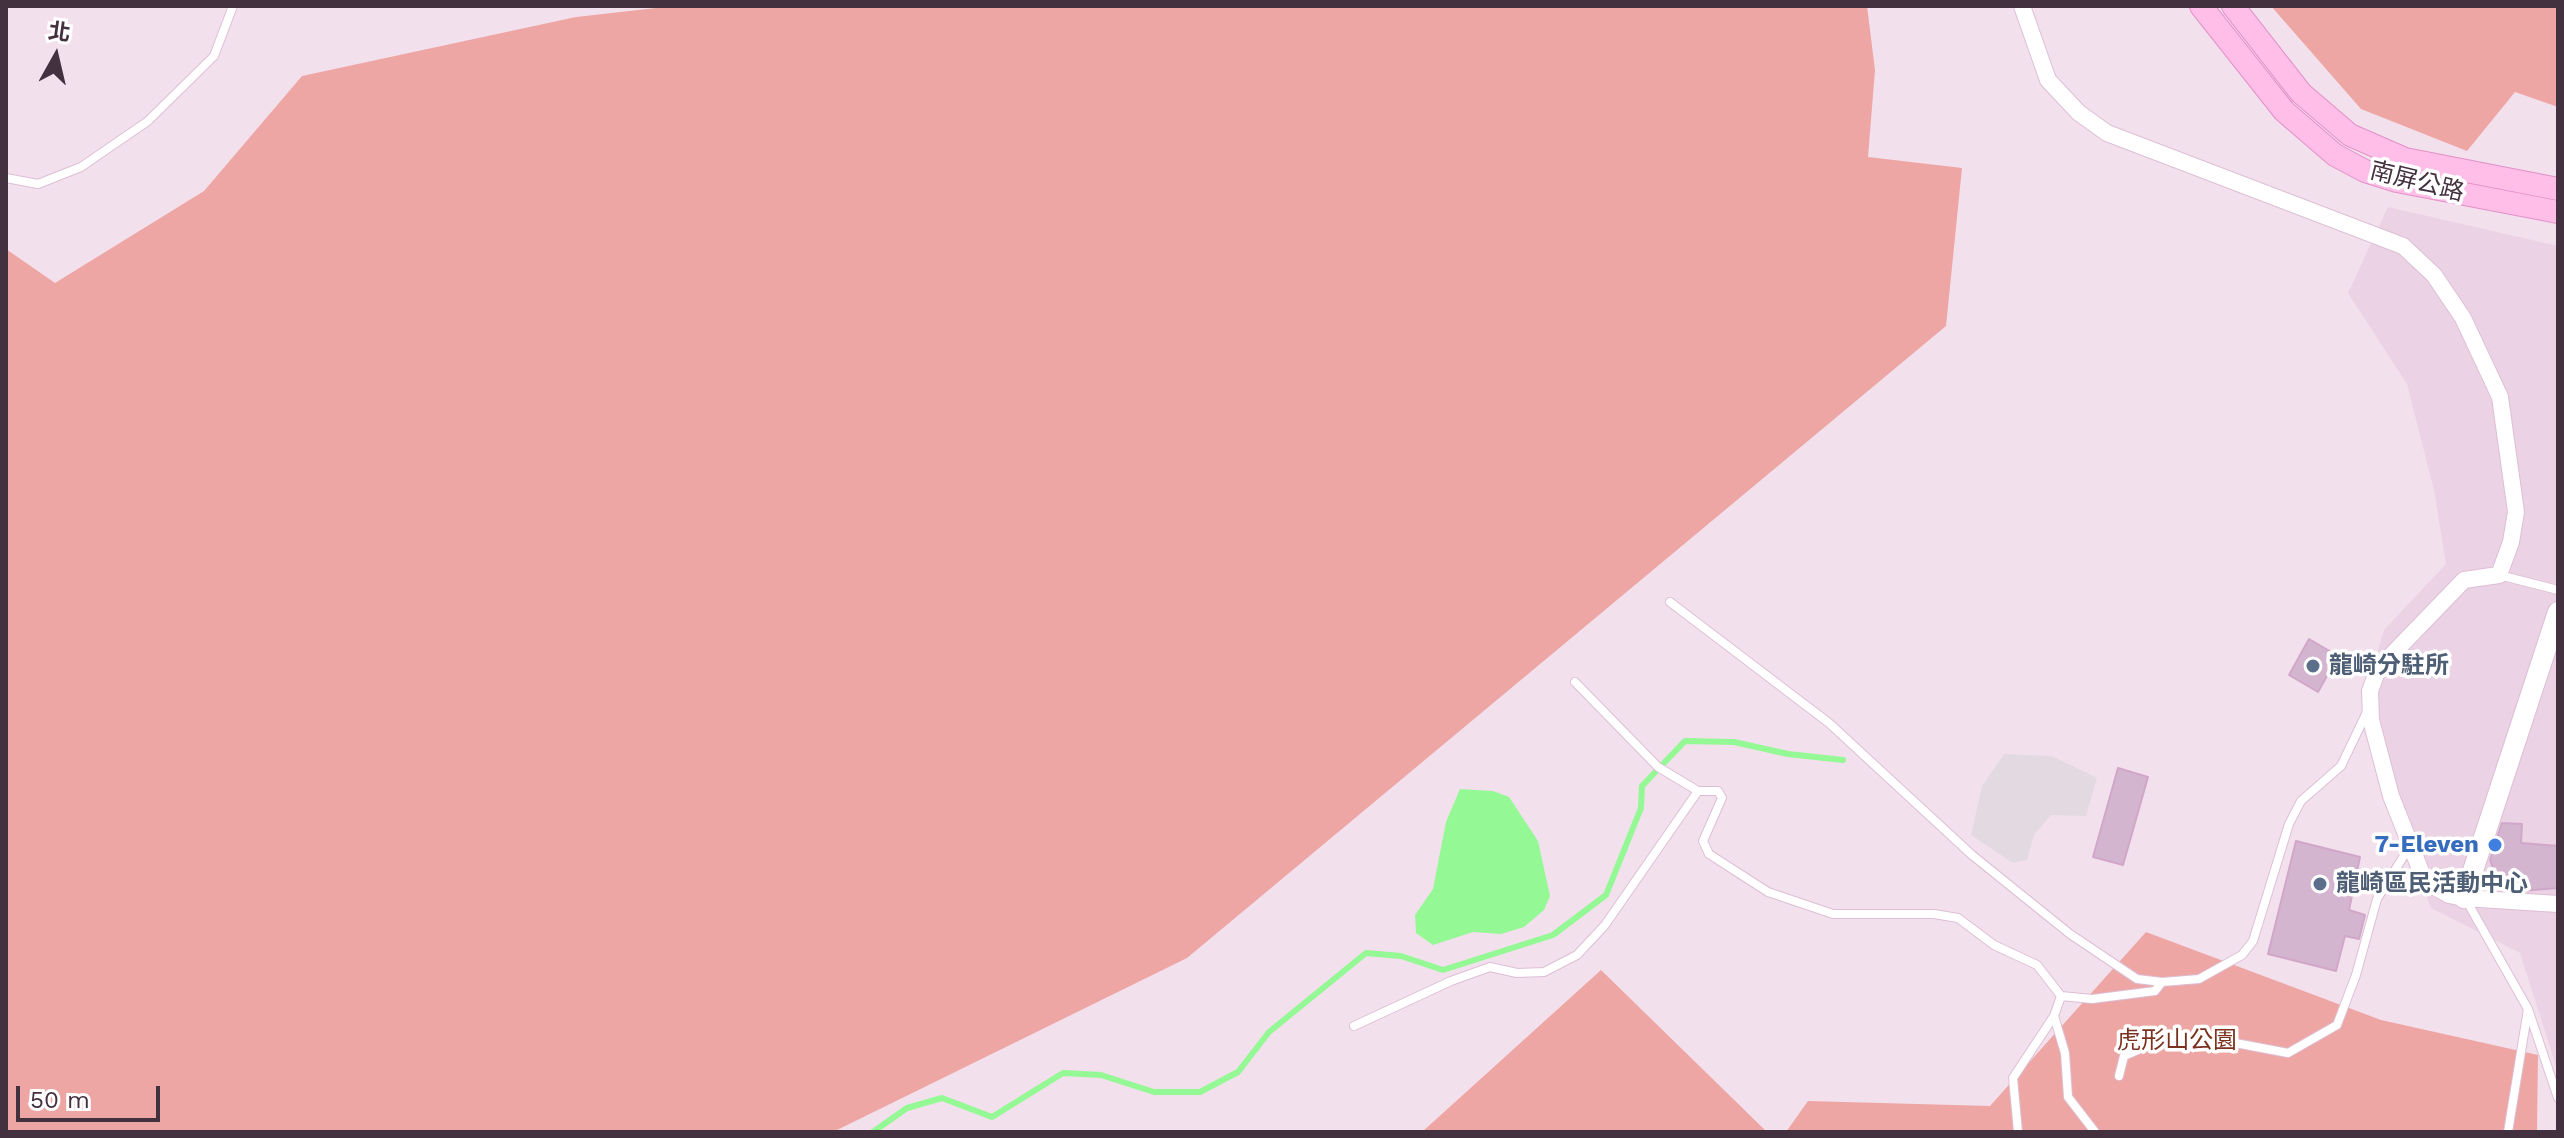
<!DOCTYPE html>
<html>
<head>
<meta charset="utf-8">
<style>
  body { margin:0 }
  #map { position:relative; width:2564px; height:1138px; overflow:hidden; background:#f3e0ed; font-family:"Work Sans","Noto Sans TC",sans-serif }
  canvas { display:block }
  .frame { position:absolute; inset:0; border:8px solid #443140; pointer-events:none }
  .north { position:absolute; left:16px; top:16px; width:80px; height:80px; -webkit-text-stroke:6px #fff; paint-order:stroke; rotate:8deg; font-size:22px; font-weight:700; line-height:32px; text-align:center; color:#443140 }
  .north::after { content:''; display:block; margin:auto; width:28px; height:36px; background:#443140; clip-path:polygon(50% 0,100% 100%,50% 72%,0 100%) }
  .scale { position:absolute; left:16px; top:1086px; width:144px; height:36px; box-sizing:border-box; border:4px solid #443140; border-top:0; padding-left:10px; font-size:24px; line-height:28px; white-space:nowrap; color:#443140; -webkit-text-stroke:6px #fff; paint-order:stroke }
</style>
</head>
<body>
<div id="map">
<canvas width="2564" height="1138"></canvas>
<div class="frame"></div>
<div class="north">北</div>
<div class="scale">50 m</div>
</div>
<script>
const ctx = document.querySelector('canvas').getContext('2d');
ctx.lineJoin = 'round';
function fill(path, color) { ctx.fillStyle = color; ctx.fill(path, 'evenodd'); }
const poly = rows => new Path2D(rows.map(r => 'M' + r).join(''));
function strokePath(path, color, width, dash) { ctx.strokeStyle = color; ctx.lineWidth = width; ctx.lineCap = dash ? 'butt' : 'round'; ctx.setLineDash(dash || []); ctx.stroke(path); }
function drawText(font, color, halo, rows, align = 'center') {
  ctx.font = font + ' "Work Sans","Noto Sans TC",sans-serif'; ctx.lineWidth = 7; ctx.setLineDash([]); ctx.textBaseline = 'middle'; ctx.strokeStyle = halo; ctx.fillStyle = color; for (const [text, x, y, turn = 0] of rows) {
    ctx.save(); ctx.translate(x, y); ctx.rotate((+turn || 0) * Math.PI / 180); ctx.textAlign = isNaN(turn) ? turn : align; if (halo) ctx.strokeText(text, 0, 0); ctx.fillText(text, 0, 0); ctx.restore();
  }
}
fill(poly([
  [2388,207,2558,246,2558,1088,2556,1066,2520,953,2431,908,2372,756,2362,704,2384,630,2446,564,2434,490,2407,384,2348,293]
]), '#ebd2e4');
fill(poly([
  [674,6,1867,6,1875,70,1868,157,1962,168,1946,326,1187,958,833,1132,6,1132,6,249,55,283,204,191,302,76,576,17],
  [2271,6,2558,6,2558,107,2515,92,2467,151,2361,109],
  [2146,932,2381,1020,2538,1055,2537,1132,1786,1132,1808,1101,1990,1106],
  [1601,970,1767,1132,1422,1132]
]), '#eda6a3');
fill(poly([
  [2004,754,2052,756,2097,778,2086,816,2051,815,2034,835,2027,860,2013,863,1971,835,1982,786]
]), '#e2dae0');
fill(poly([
  [1460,789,1493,791,1509,797,1538,841,1550,896,1544,910,1524,927,1501,934,1473,932,1433,945,1416,933,1415,915,1433,889,1446,822]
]), '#94f894');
strokePath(poly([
  [873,1132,907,1108,942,1098,992,1117,1063,1073,1101,1075,1154,1092,1200,1092,1238,1072,1269,1032,1366,953,1401,956,1443,970,1553,935,1606,895,1641,808,1642,786,1685,741,1734,742,1788,754,1843,760]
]), '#94f894', 6);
const building = poly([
  [2309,639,2338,656,2318,692,2289,675,2309,639],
  [2118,768,2148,777,2123,865,2093,857,2118,768],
  [2502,823,2522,824,2521,843,2558,846,2558,888,2521,891,2507,885,2494,871,2490,860,2502,823],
  [2296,841,2360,857,2349,910,2365,915,2359,939,2345,936,2336,971,2268,954,2296,841]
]);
fill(building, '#d4b5cf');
strokePath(building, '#d1a7c9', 2);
const service = poly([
  [6,178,38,184,81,167,148,121,214,56,233,6],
  [2499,575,2558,590],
  [1670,602,1829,723,1972,855,2070,934,2137,979,2162,982],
  [1575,682,1658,767,1698,791,1718,791,1722,798,1703,841,1709,854,1768,892,1833,914,1934,914,1958,918,1994,945,2037,965,2061,996,2092,999,2155,991,2162,982,2199,979,2242,955,2253,941,2289,824,2301,801,2341,766,2367,712],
  [2465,898,2528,1009,2508,1132],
  [2528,1009,2558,1098],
  [2054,1016,2065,1053,2068,1097,2095,1132],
  [1354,1026,1451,981,1490,967,1517,973,1544,972,1577,955,1605,925,1698,791],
  [2119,1076,2124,1056,2156,1042,2230,1042,2288,1053,2337,1025,2356,975,2377,899,2410,846],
  [2018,1132,2013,1078,2054,1016,2061,996]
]);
const minor = poly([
  [2022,6,2048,80,2079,113,2107,133,2403,246,2434,275,2463,318,2500,397,2516,512,2511,542,2499,575,2464,580,2378,669,2370,691,2371,720,2391,796,2422,874,2430,884,2449,895,2464,898,2558,904]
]);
const tertiary = poly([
  [2464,898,2558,612]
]);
const secondary = poly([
  [2201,6,2284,111,2335,155,2365,171,2397,181,2558,212],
  [2233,6,2301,93,2350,135,2405,159,2558,189]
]);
strokePath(service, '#ddbfd5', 10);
strokePath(minor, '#ddbfd5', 18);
strokePath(tertiary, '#ddbfd5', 22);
strokePath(secondary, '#e290c7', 24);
strokePath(service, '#fff', 8);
strokePath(minor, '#fff', 16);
strokePath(tertiary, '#fff', 20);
strokePath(secondary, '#ffbee8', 22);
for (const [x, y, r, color] of [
  [2313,666,8,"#5c6f8a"],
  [2495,845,8,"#3f7fe0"],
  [2320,884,8,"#5c6f8a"]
]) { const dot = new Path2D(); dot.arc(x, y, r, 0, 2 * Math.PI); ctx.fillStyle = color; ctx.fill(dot); strokePath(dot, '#fff', 3); }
drawText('24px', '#443140', '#fff', [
  ["南屏公路",2417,182,14]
]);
drawText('bold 24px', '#4e5e75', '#fff', [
  ["龍崎分駐所",2329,666],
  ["龍崎區民活動中心",2336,884]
], 'left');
drawText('bold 24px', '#366cbe', '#fff', [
  ["7-Eleven",2479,845]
], 'right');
drawText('24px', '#7b321f', '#fff', [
  ["虎形山公園",2177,1041]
]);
</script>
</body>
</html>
